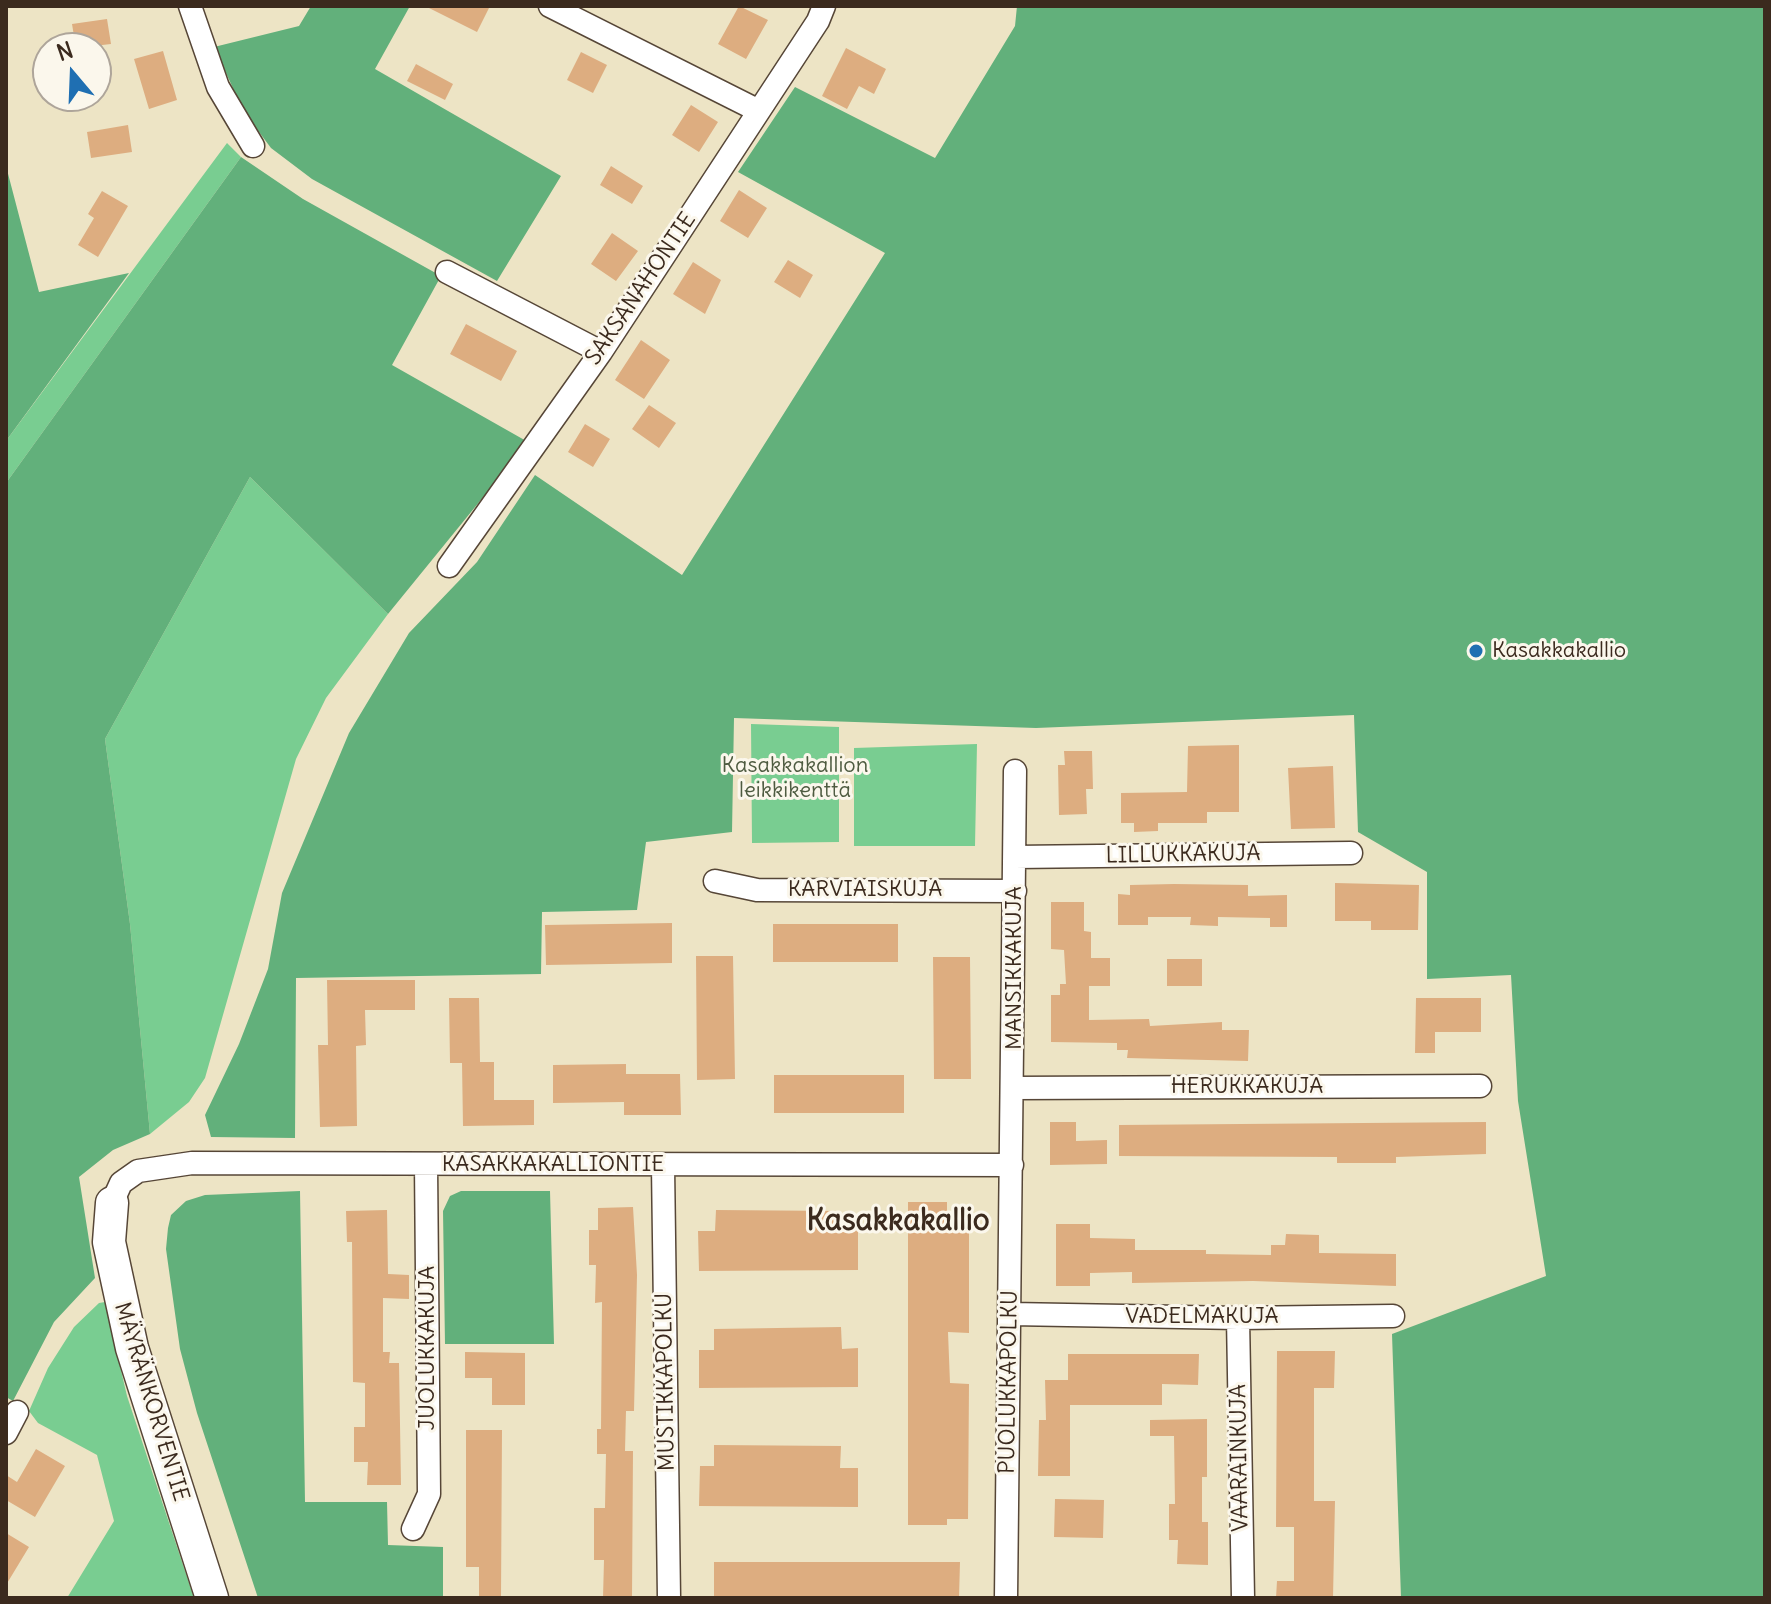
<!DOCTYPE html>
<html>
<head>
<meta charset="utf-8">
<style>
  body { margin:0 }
  #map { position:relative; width:1771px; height:1604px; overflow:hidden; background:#ede4c5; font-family:Delius,sans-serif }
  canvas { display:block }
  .frame { position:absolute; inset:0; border:8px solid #3b2a1e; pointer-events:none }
  .north { position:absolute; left:32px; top:32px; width:80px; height:80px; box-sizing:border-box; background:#fbf7ec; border:2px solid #aea59a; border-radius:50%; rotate:341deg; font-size:22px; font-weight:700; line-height:32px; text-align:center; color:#3b2a1e }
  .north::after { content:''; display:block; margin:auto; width:28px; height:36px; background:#1f6fb2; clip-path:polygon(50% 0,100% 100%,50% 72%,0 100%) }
</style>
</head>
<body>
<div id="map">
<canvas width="1771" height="1604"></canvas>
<div class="frame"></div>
<div class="north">N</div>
</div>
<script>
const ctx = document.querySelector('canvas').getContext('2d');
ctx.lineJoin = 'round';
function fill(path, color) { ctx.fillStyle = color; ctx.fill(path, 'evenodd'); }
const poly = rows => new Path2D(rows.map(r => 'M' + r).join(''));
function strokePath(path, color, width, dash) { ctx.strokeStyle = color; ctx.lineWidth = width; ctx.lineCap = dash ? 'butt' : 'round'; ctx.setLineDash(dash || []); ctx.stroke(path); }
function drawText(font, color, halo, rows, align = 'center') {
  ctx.font = font + ' Delius,sans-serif'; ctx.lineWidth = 6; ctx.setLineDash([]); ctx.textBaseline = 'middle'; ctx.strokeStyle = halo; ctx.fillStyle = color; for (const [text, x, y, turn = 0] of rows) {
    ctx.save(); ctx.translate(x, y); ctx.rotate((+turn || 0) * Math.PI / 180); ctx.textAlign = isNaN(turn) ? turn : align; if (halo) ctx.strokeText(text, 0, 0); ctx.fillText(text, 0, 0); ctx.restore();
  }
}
fill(poly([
  [227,143,241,157,6,483,6,441],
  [250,477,388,614,326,698,296,759,205,1078,189,1102,150,1134,130,924,105,739],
  [751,724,839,727,839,842,752,843],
  [977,744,975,846,854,846,854,748],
  [105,1302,127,1396,194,1598,67,1598,114,1521,97,1455,38,1423,29,1411,48,1368,74,1327,99,1303]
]), '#79cd91');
fill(poly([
  [311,6,410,6,375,69,561,176,497,281,312,179,271,148,244,112,214,47,299,26],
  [1017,6,1765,6,1765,1598,1401,1598,1392,1334,1546,1276,1518,1101,1511,975,1427,979,1427,872,1358,832,1354,715,1036,728,734,718,732,832,646,842,637,910,542,912,541,974,296,978,295,1138,211,1137,205,1115,239,1044,268,969,282,893,349,733,409,633,477,562,535,475,682,575,885,253,738,172,795,87,935,158,1015,26],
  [241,157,303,199,441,276,392,365,528,442,388,614,250,477,105,739,130,924,150,1134,113,1150,79,1177,95,1278,54,1322,13,1401,6,1397,6,483],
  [6,166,39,292,129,273,6,441],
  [300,1191,305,1502,387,1502,388,1545,443,1547,443,1598,258,1598,197,1413,180,1349,166,1249,168,1228,171,1215,186,1201,205,1195],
  [461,1191,550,1191,554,1344,445,1344,443,1211,450,1196]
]), '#62b07b');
fill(poly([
  [425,6,490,6,477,32],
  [739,6,768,20,746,59,718,44],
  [107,19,111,44,76,48,72,24],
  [846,48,886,69,874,94,859,86,847,109,822,96],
  [163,51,177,100,149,109,134,59],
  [581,52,607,65,593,93,567,80],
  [416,64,453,84,445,100,407,81],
  [691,105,718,122,699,152,672,135],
  [128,125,132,152,91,158,87,132],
  [611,166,643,186,632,204,600,185],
  [739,190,767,208,748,238,720,221],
  [102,191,128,206,98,257,78,245,94,218,88,214],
  [612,233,638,251,616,281,591,264],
  [788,260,813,275,800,298,774,282],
  [693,262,721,280,705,314,673,294],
  [466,324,517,351,501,381,450,354],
  [641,340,670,360,644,399,615,380],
  [649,405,676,423,659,448,632,429],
  [585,424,610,439,593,467,568,452],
  [1239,745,1239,812,1207,812,1207,823,1158,823,1158,831,1134,832,1134,823,1121,823,1121,793,1187,792,1188,746],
  [1064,751,1092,751,1093,789,1086,789,1087,814,1059,815,1058,765,1065,765],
  [1333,766,1335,828,1291,829,1288,768],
  [1335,883,1419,885,1418,930,1371,930,1371,921,1335,921],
  [1174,884,1248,885,1248,896,1287,895,1287,927,1270,927,1270,918,1218,917,1218,926,1190,925,1191,917,1148,917,1148,925,1118,925,1118,894,1130,895,1130,885],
  [1051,902,1084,902,1084,931,1091,932,1091,958,1110,958,1110,986,1089,986,1089,1020,1149,1019,1150,1026,1222,1022,1222,1030,1249,1030,1248,1061,1127,1058,1128,1050,1117,1050,1117,1043,1051,1042,1051,995,1060,995,1060,984,1066,984,1064,950,1051,949],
  [672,923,672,963,546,965,545,925],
  [773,924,898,924,898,962,773,962],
  [696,956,733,956,735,1079,697,1080],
  [933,957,970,957,971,1079,934,1079],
  [1167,959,1202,959,1202,986,1167,986],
  [327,980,415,980,415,1010,365,1010,366,1045,356,1046,357,1126,320,1127,318,1045,328,1045],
  [449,998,479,998,480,1062,494,1062,494,1100,534,1100,534,1125,463,1126,462,1063,450,1063],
  [1416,998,1481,998,1481,1032,1435,1032,1435,1053,1415,1053],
  [626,1064,626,1074,680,1074,681,1115,624,1115,624,1102,553,1103,553,1065],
  [774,1075,904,1075,904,1113,774,1113],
  [1050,1122,1076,1122,1076,1141,1107,1140,1107,1164,1050,1165],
  [1486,1122,1486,1154,1396,1157,1396,1163,1337,1163,1337,1157,1119,1156,1119,1125],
  [908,1202,947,1202,947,1221,969,1221,969,1333,948,1332,950,1383,969,1384,968,1519,947,1519,947,1525,908,1525],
  [633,1207,637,1275,634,1411,626,1411,625,1451,633,1451,632,1598,603,1598,604,1560,594,1560,594,1508,605,1508,606,1454,597,1454,597,1429,601,1429,602,1302,595,1303,596,1265,589,1265,589,1230,598,1230,598,1208],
  [387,1210,388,1274,409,1275,409,1299,383,1298,383,1352,390,1352,389,1363,399,1363,401,1485,367,1485,368,1462,354,1462,354,1427,365,1427,365,1383,353,1382,352,1242,347,1242,346,1211],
  [716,1210,840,1211,839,1230,858,1230,858,1270,699,1271,698,1231,715,1231],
  [1056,1224,1090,1224,1090,1238,1135,1239,1135,1250,1206,1250,1206,1254,1271,1255,1271,1245,1285,1245,1286,1234,1319,1235,1319,1253,1396,1254,1396,1286,1253,1281,1132,1283,1132,1272,1090,1273,1090,1286,1056,1286],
  [841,1327,842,1349,858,1348,858,1387,699,1388,699,1350,714,1350,714,1329],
  [1277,1351,1335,1351,1334,1388,1314,1388,1314,1501,1335,1501,1333,1598,1276,1598,1277,1581,1294,1581,1294,1527,1276,1527],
  [465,1352,525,1353,525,1405,492,1405,492,1378,465,1378],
  [1068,1354,1199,1354,1198,1385,1162,1384,1162,1405,1070,1405,1070,1476,1038,1476,1039,1420,1046,1420,1045,1380,1068,1380],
  [1207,1419,1207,1477,1202,1477,1202,1522,1208,1522,1208,1565,1177,1564,1178,1540,1169,1540,1169,1504,1175,1504,1174,1436,1150,1436,1150,1420],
  [466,1430,502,1430,501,1598,479,1598,479,1567,466,1567],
  [714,1445,841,1446,840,1468,858,1468,858,1507,699,1506,700,1466,714,1466],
  [36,1449,65,1466,35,1517,6,1500,6,1475,17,1482],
  [1055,1499,1104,1500,1103,1538,1054,1537],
  [6,1533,29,1547,6,1585],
  [714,1562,960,1562,959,1598,714,1598]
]), '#ddad80');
const street = poly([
  [190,6,218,87,253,146],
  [550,6,759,111],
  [447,272,601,352],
  [449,566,601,352,818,21,824,6],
  [1015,857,1351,853],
  [715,881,757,890,1015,891],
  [1014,1088,1480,1086],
  [663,1166,669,1598],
  [112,1203,121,1183,138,1171,192,1163,1012,1165],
  [1011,1314,1238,1318,1393,1316],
  [1238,1318,1243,1598],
  [6,1433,17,1412],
  [413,1529,429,1494,426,1164],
  [1006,1598,1015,771]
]);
const secondary = poly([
  [112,1203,109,1242,132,1348,212,1598]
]);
strokePath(street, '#564637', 25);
strokePath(secondary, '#564637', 35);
strokePath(street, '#fff', 22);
strokePath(secondary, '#fff', 32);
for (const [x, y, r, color] of [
  [1476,651,8,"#1f6fb2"]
]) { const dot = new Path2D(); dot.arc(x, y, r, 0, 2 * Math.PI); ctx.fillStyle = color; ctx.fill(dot); strokePath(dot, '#fbf7ec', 3); }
drawText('22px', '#3b2a1e', '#fbf7ec', [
  ["SAKSANAHONTIE",641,289,-56],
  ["LILLUKKAKUJA",1183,855,-1],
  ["KARVIAISKUJA",865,890],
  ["MANSIKKAKUJA",1015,968,-90],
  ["HERUKKAKUJA",1247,1087],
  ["KASAKKAKALLIONTIE",553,1165],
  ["VADELMAKUJA",1202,1317],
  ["JUOLUKKAKUJA",428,1348,-90],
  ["MUSTIKKAPOLKU",666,1382,-91],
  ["PUOLUKKAPOLKU",1009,1382,-89],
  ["MÄYRÄNKORVENTIE",151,1402,73],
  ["VAARAINKUJA",1240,1458,-91]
]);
drawText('22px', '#3b2a1e', '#fbf7ec', [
  ["Kasakkakallio",1492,651]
], 'left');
drawText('22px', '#4e5b40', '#fbf7ec', [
  ["Kasakkakallion",795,766],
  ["leikkikenttä",795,791]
]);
drawText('bold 30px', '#3b2a1e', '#fbf7ec', [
  ["Kasakkakallio",898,1221]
]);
</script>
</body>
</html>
